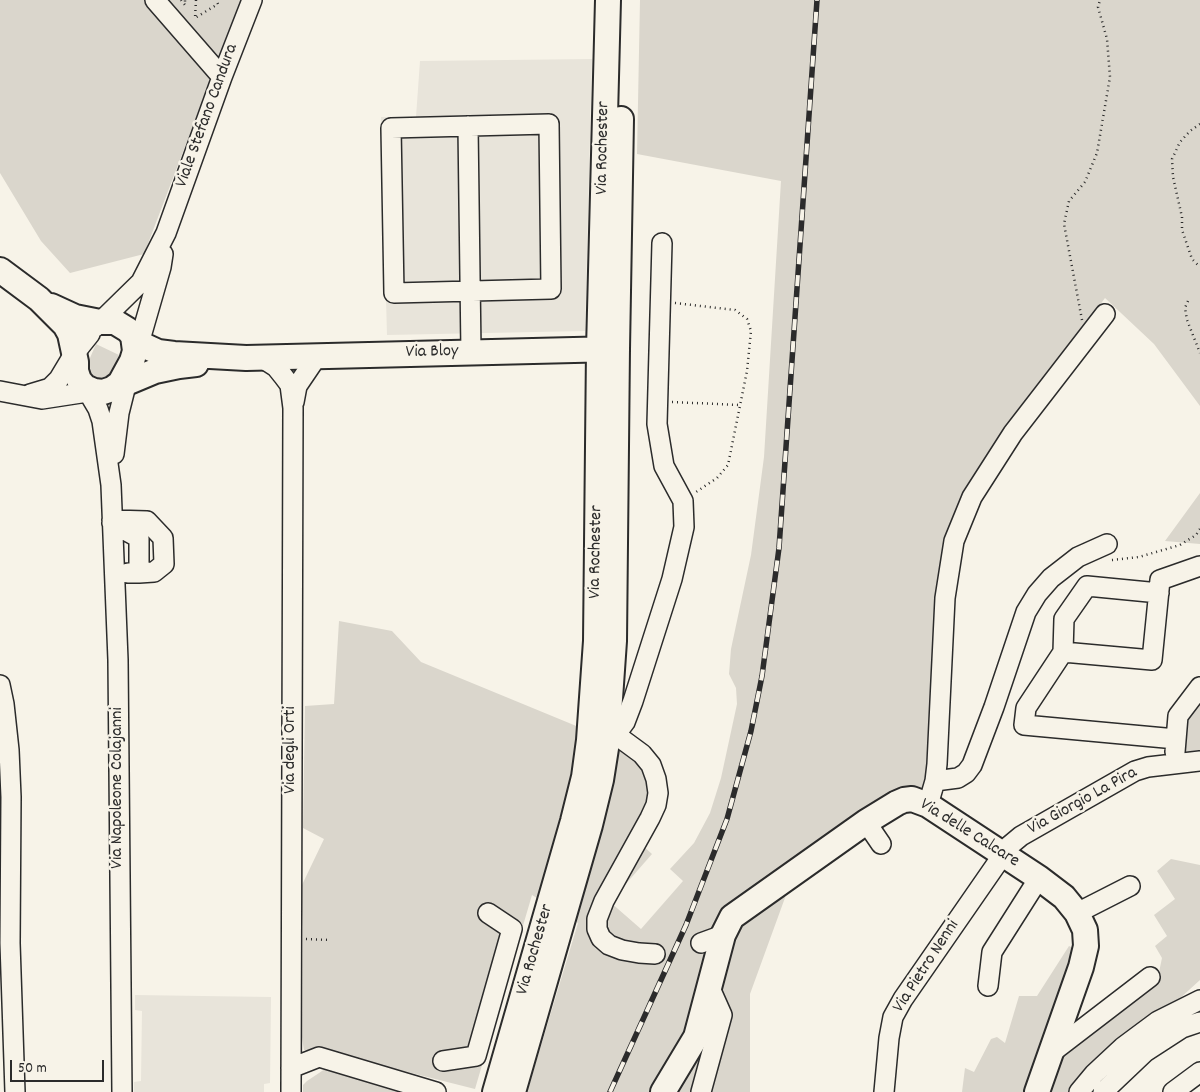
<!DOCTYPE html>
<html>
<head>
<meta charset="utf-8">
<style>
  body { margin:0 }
  #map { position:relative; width:1200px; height:1092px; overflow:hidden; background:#f7f3e8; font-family:Dekko,sans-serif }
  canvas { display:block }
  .scale { position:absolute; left:10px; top:1060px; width:94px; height:22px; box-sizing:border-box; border:2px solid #2b2b2b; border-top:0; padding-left:6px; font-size:15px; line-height:18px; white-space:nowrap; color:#2b2b2b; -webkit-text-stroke:4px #f7f3e8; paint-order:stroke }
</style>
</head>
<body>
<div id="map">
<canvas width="1200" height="1092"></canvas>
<div class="scale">50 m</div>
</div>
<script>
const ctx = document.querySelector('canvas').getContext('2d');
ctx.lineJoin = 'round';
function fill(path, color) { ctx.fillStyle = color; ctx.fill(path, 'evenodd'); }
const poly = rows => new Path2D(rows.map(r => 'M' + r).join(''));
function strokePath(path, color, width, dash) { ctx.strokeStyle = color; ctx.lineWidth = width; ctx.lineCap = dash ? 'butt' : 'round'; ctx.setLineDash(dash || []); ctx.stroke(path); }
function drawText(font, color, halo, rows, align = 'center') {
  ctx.font = font + ' Dekko,sans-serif'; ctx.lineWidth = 5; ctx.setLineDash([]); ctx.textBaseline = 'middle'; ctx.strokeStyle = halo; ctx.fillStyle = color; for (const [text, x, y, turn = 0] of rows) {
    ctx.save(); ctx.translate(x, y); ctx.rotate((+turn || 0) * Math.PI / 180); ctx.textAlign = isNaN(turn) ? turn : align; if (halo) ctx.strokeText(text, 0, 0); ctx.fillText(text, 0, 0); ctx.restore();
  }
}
fill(poly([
  [592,59,585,331,387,335,381,117,416,117,420,61],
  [135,995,271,997,270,1083,264,1084,264,1092,134,1092,134,1082,141,1081,142,1011,135,1010]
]), '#e8e4da');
fill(poly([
  [0,0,241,0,144,254,70,273,41,241,0,173],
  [640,0,1200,0,1200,406,1154,344,1105,298,991,452,963,494,949,534,936,596,931,766,928,781,922,788,798,862,750,994,750,1092,527,1092,578,923,532,895,475,1089,332,1053,304,1050,302,1038,303,928,301,887,324,839,303,828,305,706,334,704,339,621,392,631,421,662,620,744,632,756,646,775,650,797,633,837,652,854,610,902,641,929,683,881,670,869,694,843,710,813,721,778,737,704,736,688,729,674,731,649,751,555,764,457,781,181,637,154],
  [96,344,119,355,109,375,105,379,98,380,93,379,88,373,87,365],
  [1200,493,1200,544,1165,541],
  [1200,702,1200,750,1183,752,1183,726],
  [1171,859,1200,865,1200,980,1178,1000,1124,1035,1096,1058,1068,1092,1046,1092,1061,1055,1158,977,1162,958,1155,946,1167,936,1154,915,1175,899,1157,871],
  [1069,946,1079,951,1029,1092,962,1092,965,1068,974,1072,991,1039,997,1037,1005,1043,1019,996,1037,996],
  [325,1069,331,1069,411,1092,303,1092,303,1085,307,1081]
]), '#dad6cc');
const minor = poly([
  [155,0,222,77],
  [549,124,551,289,394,293,391,128,549,124],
  [468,126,471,352],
  [94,328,141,282,166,233,222,77,252,0],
  [135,351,142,333,161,267,163,254],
  [262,358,276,367,284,377,290,385,293,408,291,1092],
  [85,387,98,409,102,421,111,485,118,660,122,1092],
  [0,391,42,399,94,391],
  [30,394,50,388,59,379,74,354,90,334],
  [294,402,297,386,318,355],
  [114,454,119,413,129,373],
  [112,520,147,521,163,538,164,564,154,572,139,573],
  [112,523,139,538,139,573,128,573],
  [1159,593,1087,586,1064,619,1063,652,1026,708,1024,725,1176,739],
  [1063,652,1152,660,1160,580,1200,566],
  [0,685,4,704,9,750,11,797,10,943,15,1092],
  [608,729,642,754,651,765,656,779,658,793,656,805,650,818,604,901,597,919,597,929,601,938,609,945,622,950,639,953,655,954],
  [616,734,625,722,633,701,672,579,684,527,683,501,664,466,657,424,662,243],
  [1175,752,1178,716,1200,687],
  [935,781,958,778,966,773,972,765,994,707,1026,612,1037,594,1051,578,1078,557,1107,544],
  [928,805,935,781,937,764,945,598,954,541,972,497,1013,433,1105,314],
  [866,822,881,844],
  [1077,913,1130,886],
  [701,943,723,935],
  [988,986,992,952,1039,878],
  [1051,1053,1150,977],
  [443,1061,476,1056,512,929,488,913],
  [291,1068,319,1057,436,1092],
  [701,1092,722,1015,710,988],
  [884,1092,889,1038,893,1017,903,999,1009,846,1021,836,1135,771,1148,767,1200,761],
  [1079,1092,1094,1074,1123,1047,1158,1021,1200,1000],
  [1103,1092,1145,1052,1182,1028,1200,1022],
  [1173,1092,1200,1072]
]);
const major = poly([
  [0,270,39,299,65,325,70,334,76,362,76,371,79,380,85,387,94,391,103,392,112,389,155,371,179,366,196,364],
  [51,306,75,317,100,322,115,322,128,330,133,336,135,351,132,361,120,383,112,389],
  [133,336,145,346,158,352,174,354,246,358,615,349],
  [495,1092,573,821,584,777,589,740,596,641,599,349,608,0],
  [513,1092,590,825,601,780,607,742,614,641,617,349,621,119],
  [663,1092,696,1037,723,935,732,917,866,822,897,803,904,800,912,799,928,805,1039,878,1064,897,1077,913,1085,930,1086,946,1081,967,1037,1092]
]);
strokePath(minor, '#2b2b2b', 22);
strokePath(major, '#2b2b2b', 28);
strokePath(poly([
  [181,0,185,5,185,0],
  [196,0,195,18,218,4,216,0],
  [1200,124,1190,131,1180,142,1172,159,1173,177,1182,217,1182,230,1192,259,1200,267],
  [1188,301,1185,308,1187,320,1200,353],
  [675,303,735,310,747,319,751,331,747,371,728,465,717,478,696,492],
  [1082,320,1064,224,1069,201,1085,182,1097,153,1110,77,1107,39,1098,7,1100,0],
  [672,402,740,405],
  [1112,560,1139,557,1180,545,1196,535,1200,529],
  [306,939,330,940]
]), '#2b2b2b', 2.5, [1, 4]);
strokePath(minor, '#f7f3e8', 19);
strokePath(major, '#f7f3e8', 24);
const rail = poly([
  [610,1092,686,925,727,819,751,731,762,676,779,548,817,0]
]);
strokePath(rail, '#2b2b2b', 5.5);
strokePath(rail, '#f7f3e8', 4, [11]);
drawText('18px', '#2b2b2b', '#f7f3e8', [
  ["Viale Stefano Candura",208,116,-70],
  ["Via Rochester",604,148,-89],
  ["Via Bloy",432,353,-1],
  ["Via Rochester",597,552,-89],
  ["Via degli Orti",292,750,-90],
  ["Via Napoleone Colajanni",119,788,-90],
  ["Via Giorgio La Pira",1083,802,-29],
  ["Via delle Calcare",969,834,32],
  ["Via Rochester",536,950,-74],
  ["Via Pietro Nenni",927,967,-57]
]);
</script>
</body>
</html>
